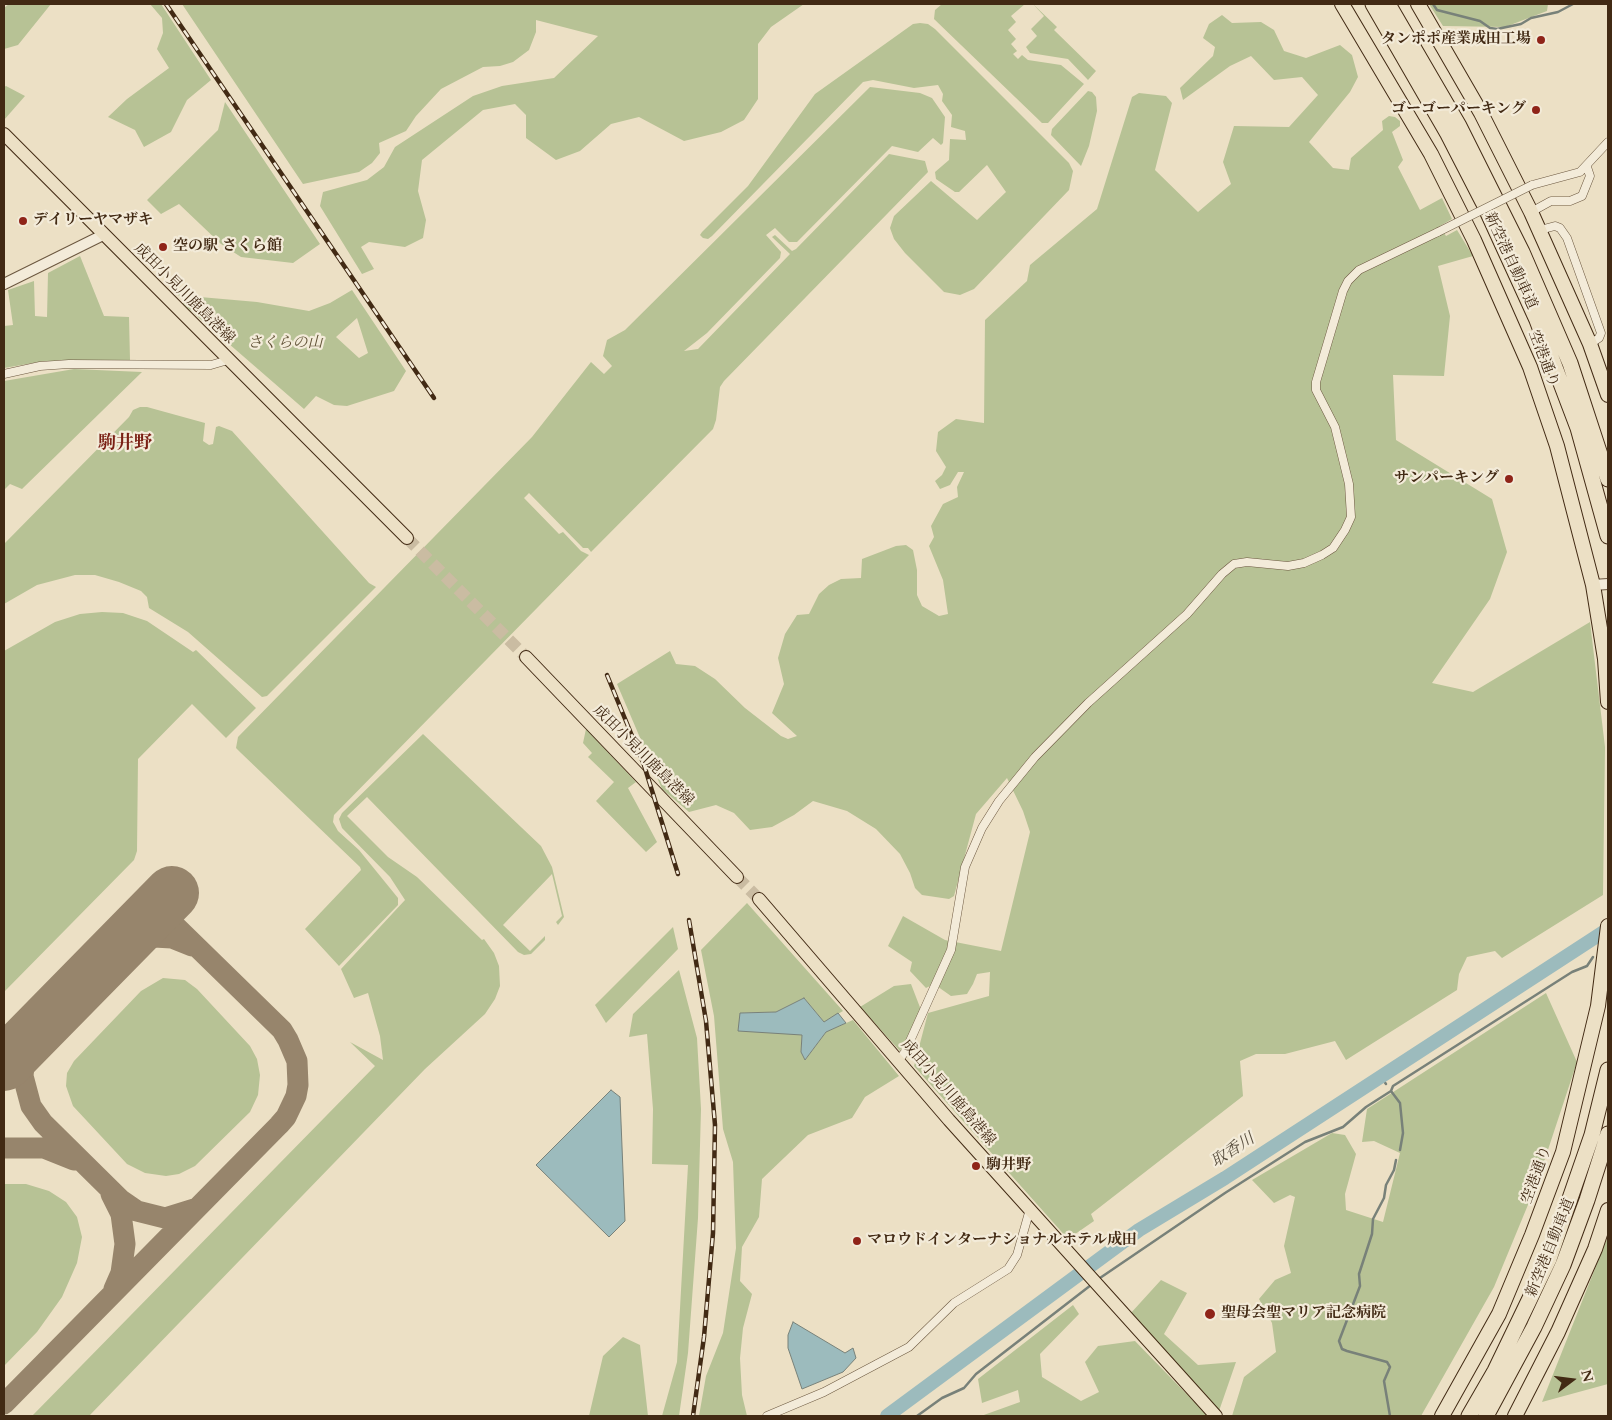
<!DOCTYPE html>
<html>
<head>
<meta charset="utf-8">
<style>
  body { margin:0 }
  #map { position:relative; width:1612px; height:1420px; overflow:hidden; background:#ece0c5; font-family:Cardo,serif }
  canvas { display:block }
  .frame { position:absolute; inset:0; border:5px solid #422a14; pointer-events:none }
  .north { position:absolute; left:1547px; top:1355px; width:50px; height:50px; -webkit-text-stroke:4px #f3ebd9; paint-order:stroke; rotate:75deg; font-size:14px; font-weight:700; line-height:20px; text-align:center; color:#422a14 }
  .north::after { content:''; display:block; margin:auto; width:18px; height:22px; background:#422a14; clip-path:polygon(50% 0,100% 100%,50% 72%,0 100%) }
</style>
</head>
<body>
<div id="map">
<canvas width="1612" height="1420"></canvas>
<div class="frame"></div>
<div class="north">N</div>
</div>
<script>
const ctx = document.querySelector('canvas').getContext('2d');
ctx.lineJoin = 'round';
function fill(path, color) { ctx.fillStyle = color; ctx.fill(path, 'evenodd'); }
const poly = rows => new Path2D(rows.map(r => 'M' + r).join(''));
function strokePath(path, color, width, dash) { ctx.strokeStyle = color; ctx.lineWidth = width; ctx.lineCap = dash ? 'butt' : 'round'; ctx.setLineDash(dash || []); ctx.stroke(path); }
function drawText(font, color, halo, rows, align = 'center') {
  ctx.font = font + ' Cardo,"Noto Serif JP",serif'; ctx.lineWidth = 4.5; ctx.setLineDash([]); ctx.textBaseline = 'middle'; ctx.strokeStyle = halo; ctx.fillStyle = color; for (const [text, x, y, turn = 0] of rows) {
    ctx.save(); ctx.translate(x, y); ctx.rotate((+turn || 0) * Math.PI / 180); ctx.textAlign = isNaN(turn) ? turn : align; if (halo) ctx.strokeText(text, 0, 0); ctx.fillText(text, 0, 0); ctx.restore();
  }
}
fill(poly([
  [9,4,51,4,18,45,4,49,4,8],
  [150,4,161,4,211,80,187,100,171,132,144,147,135,130,108,117,127,99,169,68,157,49,163,33,162,18],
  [182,4,804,4,771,27,758,44,758,99,744,120,721,132,684,141,639,117,611,124,580,151,556,160,526,138,526,115,515,104,483,110,422,160,418,191,426,220,423,238,405,247,369,242,361,247,374,269,362,274,320,206,323,192,367,180,384,167,395,147,473,96,502,86,554,78,598,36,536,20,536,32,529,50,513,62,500,66,483,67,441,89,416,116,406,131,379,143,380,153,372,163,359,172,303,184],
  [942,4,1025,4,1011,16,1016,22,1008,30,1016,39,1011,44,1017,51,1013,54,1018,59,1022,55,1028,60,1061,65,1084,84,1048,123,1042,123,934,19,935,10],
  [1033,4,1057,27,1054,30,1096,71,1088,80,1068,59,1030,53,1026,47,1037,36,1031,29,1044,16],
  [1429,4,1548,4,1547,11,1505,27,1443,26],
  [1222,15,1232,23,1261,22,1274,30,1284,51,1306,58,1340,45,1352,55,1358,77,1350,92,1309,142,1333,168,1349,170,1351,158,1383,130,1382,121,1389,116,1395,117,1400,121,1400,126,1392,132,1403,160,1398,167,1420,210,1442,198,1452,219,1440,226,1446,236,1457,230,1473,256,1438,266,1450,316,1444,376,1393,375,1396,440,1492,499,1507,552,1490,599,1432,683,1473,692,1590,622,1605,747,1603,895,1502,958,1495,951,1467,957,1459,974,1457,990,1346,1060,1335,1041,1285,1054,1256,1054,1240,1061,1243,1096,1091,1214,1094,1221,1068,1239,914,1066,928,1013,989,996,990,972,977,974,973,984,967,994,951,996,934,984,926,988,910,971,912,962,888,946,903,916,945,940,1001,951,1030,832,1023,811,1007,778,976,814,954,896,949,899,922,895,915,888,910,873,900,854,876,829,847,811,813,801,794,815,772,827,750,830,734,813,716,805,689,812,662,789,617,684,670,651,676,664,695,666,715,679,745,708,781,736,788,739,797,736,772,713,784,684,778,658,785,634,797,615,809,614,819,594,829,585,841,579,861,578,862,559,896,546,906,545,913,550,917,570,917,595,922,606,939,616,948,614,943,580,929,546,934,537,931,526,943,504,958,497,957,487,964,472,958,472,950,485,940,489,935,481,942,475,946,467,936,451,938,432,956,419,984,423,985,320,1027,281,1030,265,1097,209,1132,97,1139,93,1166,96,1172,103,1155,170,1198,212,1231,184,1223,162,1234,126,1289,127,1318,95,1302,77,1274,80,1251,56,1230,66,1183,100,1180,88,1213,56,1215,47,1203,38,1209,24],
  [920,23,928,24,935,29,1069,163,1073,171,1069,190,974,289,960,295,944,292,905,253,894,239,890,228,894,216,931,181,977,220,1006,192,987,165,959,192,955,192,936,179,935,172,949,160,950,139,966,140,965,131,951,127,952,115,942,101,943,94,938,85,914,88,873,80,863,82,712,236,708,239,703,238,700,235,702,232,748,186,815,94,913,24],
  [6,86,25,96,4,120,4,87],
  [870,87,920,93,932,98,945,117,943,143,941,145,933,138,918,152,892,146,797,242,789,242,775,228,766,235,781,252,780,258,707,333,684,351,698,349,790,254,772,237,775,235,792,251,796,249,889,154,925,161,928,172,724,381,720,387,716,420,713,429,591,552,588,548,583,548,529,493,524,498,559,534,563,532,581,551,589,555,334,815,333,822,338,831,359,850,398,898,398,905,339,966,305,929,361,870,360,867,241,753,236,748,238,737,532,437,591,362,604,374,612,366,603,356,607,340,625,330],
  [1088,91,1092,92,1096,97,1097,111,1089,146,1081,166,1051,135,1052,129],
  [225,102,320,244,293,263,241,257,221,244,179,204,161,214,147,200,218,130],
  [80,256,104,316,129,317,130,360,45,361,4,368,4,326,13,325,8,290,34,281,35,316,47,317,48,273],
  [169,287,200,297,257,302,309,311,330,303,352,290,406,371,394,391,347,406,334,405,316,396,304,409,183,304,185,301],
  [357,318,368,353,359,358,336,337],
  [74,369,142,372,22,489,10,484,4,490,4,381],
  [140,407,147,407,205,423,203,441,209,445,213,444,216,427,219,426,232,431,369,583,376,587,267,696,262,697,188,632,149,608,147,597,141,591,119,582,95,575,75,575,37,585,4,604,4,544,129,417,133,410],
  [102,612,123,613,147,621,193,652,196,650,256,708,226,738,192,704,138,759,137,851,134,860,4,992,4,651,55,622,80,614],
  [586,729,636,782,628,788,657,842,646,852,596,801,614,782,588,757,592,753,583,743],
  [423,734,541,846,552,867,564,917,558,925,556,922,562,916,552,874,503,925,530,951,545,936,545,940,531,954,524,955,518,952,367,797,347,816,388,857,417,877,482,940,484,939,494,953,499,966,500,986,495,999,485,1014,425,1069,89,1416,32,1416,375,1066,350,1042,383,1060,380,1036,368,993,354,998,341,969,405,900,390,877,342,828,339,819,342,813],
  [747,903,843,1011,824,1022,804,998,776,1012,740,1013,802,1035,801,1052,805,1060,826,1032,853,1020,899,1076,865,1097,852,1118,808,1135,762,1179,759,1217,742,1247,740,1281,752,1294,743,1328,740,1358,742,1395,747,1416,699,1416,706,1376,723,1333,736,1248,733,1162,723,1129,714,1016,701,950],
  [673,927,678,949,606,1023,595,1005],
  [679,970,697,1038,701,1109,698,1218,688,1353,679,1416,662,1416,677,1362,688,1165,652,1164,653,1109,647,1034,629,1037,633,1014],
  [163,978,185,980,197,989,250,1046,257,1059,260,1075,258,1095,250,1112,195,1166,179,1174,166,1176,145,1173,127,1164,73,1106,66,1086,67,1073,74,1061,141,991],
  [911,984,921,1010,900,1051,860,1007,894,986],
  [1546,993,1577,1062,1537,1183,1494,1287,1421,1416,1232,1416,1244,1377,1276,1352,1272,1323,1259,1299,1275,1280,1291,1273,1284,1246,1295,1197,1290,1195,1274,1203,1252,1180,1332,1133,1345,1135,1356,1154,1345,1194,1346,1210,1383,1222,1400,1153,1374,1141,1362,1142,1367,1109],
  [4,1184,26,1184,49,1191,66,1202,77,1217,82,1237,77,1263,62,1297,37,1332,4,1366],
  [1608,1236,1608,1384,1542,1402],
  [1161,1280,1187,1293,1164,1334,1198,1365,1236,1362,1219,1411,1130,1314],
  [1073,1305,1079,1314,1040,1354,1042,1377,1081,1401,1099,1392,1085,1362,1098,1346,1135,1341,1208,1416,981,1416,1020,1402,1018,1390,982,1403,978,1379],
  [623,1337,640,1345,648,1416,589,1416,603,1356]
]), '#b7c295');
const water = poly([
  [804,998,824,1022,838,1013,846,1023,826,1032,805,1060,801,1052,802,1035,738,1031,740,1013,776,1012,804,998],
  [611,1090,620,1097,625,1221,609,1237,536,1165,611,1090],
  [793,1322,845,1353,853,1348,856,1358,843,1372,802,1389,788,1348,788,1335,793,1322]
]);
fill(water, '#9cbbbd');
strokePath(water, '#788179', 1);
strokePath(poly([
  [1433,4,1437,10,1480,21,1490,28,1497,29,1521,24,1531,18,1558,12,1573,4],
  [1381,1077,1386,1084],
  [1391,1091,1400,1103,1403,1133,1400,1150],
  [1097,1280,1225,1193,1305,1142,1343,1127,1366,1107,1391,1091,1393,1086,1572,972,1587,966,1593,957],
  [917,1416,942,1398,964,1388,976,1374,1091,1285],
  [1390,1416,1384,1381,1390,1367,1387,1362,1347,1351,1342,1349,1339,1341,1360,1286,1359,1274,1372,1234,1373,1219,1384,1198,1386,1185,1394,1170,1396,1160]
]), '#788179', 2.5);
strokePath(poly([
  [887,1416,1139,1230,1225,1178,1608,929]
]), '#9cbbbd', 14);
strokePath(poly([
  [114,952,137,940,154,937,172,938,192,946],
  [39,1028,25,1056,23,1076,31,1106,43,1123,121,1200,137,1211,165,1218,194,1209],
  [4,1148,44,1148,74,1160],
  [111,1194,121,1214,125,1244,121,1273,114,1289],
  [4,1404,279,1125,286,1117,296,1096,298,1085,297,1061,288,1040,282,1030,157,908]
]), '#97856c', 21);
strokePath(poly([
  [4,1064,172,893]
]), '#97856c', 54);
strokePath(poly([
  [407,538,526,657],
  [737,877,759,899]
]), '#cabca2', 12, [12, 6]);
const minor = poly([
  [1532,185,1580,172,1608,142],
  [1531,212,1551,201,1570,201,1582,196,1590,176,1587,167],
  [1540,230,1555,226,1560,228,1567,238,1601,333,1599,338,1590,344],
  [4,374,40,366,69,364,211,365,228,360],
  [898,1061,905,1052,951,950,965,867,982,828,999,801,1035,757,1088,703,1187,614,1222,574,1234,564,1247,562,1288,566,1304,563,1322,555,1333,548,1345,530,1351,517,1349,484,1335,427,1316,390,1316,382,1343,291,1348,281,1359,270,1438,232],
  [767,1416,824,1392,909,1347,954,1303,1008,1269,1017,1255,1030,1209]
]);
const tertiary = poly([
  [4,284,103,235],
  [1593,585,1608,584]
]);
const primary = poly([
  [4,134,407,538],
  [526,657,737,877],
  [759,899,949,1120,1216,1416]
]);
const trunk = poly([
  [1342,4,1431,154,1474,240,1530,367,1557,446,1593,585,1605,659,1608,702],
  [1418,4,1481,113,1531,212,1590,344,1608,395],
  [1442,1416,1499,1314,1532,1235,1563,1152,1598,1006,1608,926],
  [1515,1416,1558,1332,1595,1249,1608,1210]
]);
const motorway = poly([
  [1373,4,1448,134,1483,202,1537,320,1578,428,1608,536],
  [1388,4,1459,126,1522,252,1570,363,1608,479],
  [1469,1416,1495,1371,1549,1259,1592,1135,1608,1070],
  [1486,1416,1534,1327,1563,1265,1587,1200,1608,1134]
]);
strokePath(minor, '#6c5840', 9);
strokePath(tertiary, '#6c5840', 12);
strokePath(primary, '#422a14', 14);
strokePath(trunk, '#422a14', 16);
strokePath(motorway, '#422a14', 17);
strokePath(minor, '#f3ebd9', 8);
strokePath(tertiary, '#f3ebd9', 10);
strokePath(primary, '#ece0c5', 12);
strokePath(trunk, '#ece0c5', 14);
strokePath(motorway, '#ece0c5', 15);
const rail = poly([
  [166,4,434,398],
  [607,675,644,765,678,874],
  [689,920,706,1021,715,1125,713,1233,704,1337,693,1416]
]);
strokePath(rail, '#422a14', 4.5);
strokePath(rail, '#f3ebd9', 2.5, [8]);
const minorBridge = poly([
  [1438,232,1532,185]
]);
strokePath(minorBridge, '#6c5840', 9, []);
strokePath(minorBridge, '#f3ebd9', 8);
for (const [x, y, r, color] of [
  [1541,40,5,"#8f2418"],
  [1536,110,5,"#8f2418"],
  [23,221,5,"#8f2418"],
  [163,247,5,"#8f2418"],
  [1509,479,5,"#8f2418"],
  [976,1166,5,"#8f2418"],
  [857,1241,5,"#8f2418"],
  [1210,1314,6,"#8f2418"]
]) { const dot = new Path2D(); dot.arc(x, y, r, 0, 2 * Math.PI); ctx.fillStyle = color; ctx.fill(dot); strokePath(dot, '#f3ebd9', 2); }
drawText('bold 15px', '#422a14', '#f3ebd9', [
  ["タンポポ産業成田工場",1531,40,"right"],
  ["ゴーゴーパーキング",1526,110,"right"],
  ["デイリーヤマザキ",33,221],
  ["空の駅 さくら館",173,247],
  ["サンパーキング",1499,479,"right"],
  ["駒井野",986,1166],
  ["マロウドインターナショナルホテル成田",867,1241],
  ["聖母会聖マリア記念病院",1221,1314]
], 'left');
drawText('15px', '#422a14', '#f3ebd9', [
  ["新空港自動車道",1510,261,65],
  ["成田小見川鹿島港線",184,294,45],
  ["空港通り",1543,359,69],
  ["成田小見川鹿島港線",643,756,45],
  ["成田小見川鹿島港線",948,1093,49],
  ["空港通り",1537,1175,-70],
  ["新空港自動車道",1551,1248,-68]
]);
drawText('italic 15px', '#5f5034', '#f3ebd9', [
  ["さくらの山",285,344]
]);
drawText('italic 16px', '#584e3e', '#f3ebd9', [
  ["取香川",1233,1151,-33]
]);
drawText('bold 18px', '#7a1f14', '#f3ebd9', [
  ["駒井野",125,444]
]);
</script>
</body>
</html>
